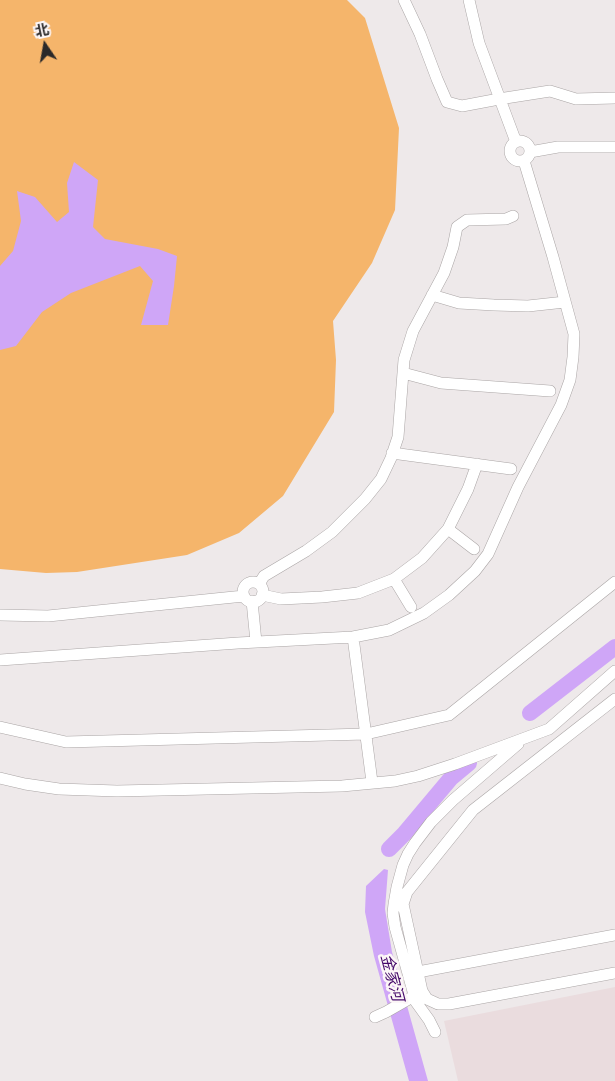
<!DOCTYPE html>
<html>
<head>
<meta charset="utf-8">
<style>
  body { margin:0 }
  #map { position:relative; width:615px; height:1081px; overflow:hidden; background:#eee9ea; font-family:"Roboto Condensed","Noto Sans SC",sans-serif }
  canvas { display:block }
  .north { position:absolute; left:20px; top:20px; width:50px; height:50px; -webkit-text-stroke:4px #fcf6f7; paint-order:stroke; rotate:348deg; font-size:14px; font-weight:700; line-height:20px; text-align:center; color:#2b2929 }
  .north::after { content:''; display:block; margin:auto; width:18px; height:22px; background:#2b2929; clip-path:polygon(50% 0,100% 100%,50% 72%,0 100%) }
</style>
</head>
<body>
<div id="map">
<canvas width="615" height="1081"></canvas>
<div class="north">北</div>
</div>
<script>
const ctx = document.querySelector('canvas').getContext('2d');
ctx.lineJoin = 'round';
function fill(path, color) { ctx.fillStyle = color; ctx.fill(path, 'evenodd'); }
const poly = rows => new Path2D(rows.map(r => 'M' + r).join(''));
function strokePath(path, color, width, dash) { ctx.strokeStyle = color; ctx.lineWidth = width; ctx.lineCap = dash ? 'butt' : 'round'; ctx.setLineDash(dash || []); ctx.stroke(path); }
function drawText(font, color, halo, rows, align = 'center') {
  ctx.font = font + ' "Roboto Condensed","Noto Sans SC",sans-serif'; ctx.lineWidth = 5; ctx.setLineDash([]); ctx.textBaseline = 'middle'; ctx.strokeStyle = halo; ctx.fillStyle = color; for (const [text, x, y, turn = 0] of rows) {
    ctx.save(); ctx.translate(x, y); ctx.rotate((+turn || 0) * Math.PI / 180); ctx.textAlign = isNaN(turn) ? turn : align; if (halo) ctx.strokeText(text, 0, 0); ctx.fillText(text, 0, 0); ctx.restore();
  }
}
fill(poly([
  [615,987,615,1081,458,1081,444,1021]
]), '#eadcde');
fill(poly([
  [0,0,347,0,365,18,399,128,395,210,372,263,333,321,336,360,334,412,283,496,239,533,187,555,77,572,46,573,0,569]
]), '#f5b56b');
fill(poly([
  [74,162,98,180,93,227,105,239,158,249,177,256,174,286,168,325,141,325,153,281,140,266,71,293,42,312,16,346,0,350,0,266,13,251,21,221,17,191,35,197,57,222,69,212,67,183],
  [384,869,388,870,385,909,392,952,428,1081,409,1081,374,956,365,912,366,886]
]), '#cfa6f7');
strokePath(poly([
  [530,713,615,647],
  [389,849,404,834,451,778,469,763]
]), '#cfa6f7', 16);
const minor = poly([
  [404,0,420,34,437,79,447,102,462,106,499,99,550,91,576,99,615,98],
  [469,0,479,43,516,142],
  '510 151a10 10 0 1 1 20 0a10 10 0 1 1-20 0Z',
  [530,152,558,147,615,147],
  [432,295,459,303,494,305,528,306,565,302],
  [403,373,441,383,550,391],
  [392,453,511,469],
  [448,529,474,549],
  [394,579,411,607],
  '243 592a10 10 0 1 1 20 0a10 10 0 1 1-20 0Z',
  [259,584,264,576,306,551,332,532,365,499,381,479,391,458,398,437,404,360,413,331,444,273,453,247,457,227,467,220,506,219,513,216],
  [262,595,281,599,322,597,358,593,394,579,422,558,448,529,468,489,477,464],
  [252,601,256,642],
  [0,615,48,616,244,596],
  [353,637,372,782],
  [0,660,238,643,353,637,389,630,424,613,449,595,475,571,488,554,518,487,561,405,570,380,573,357,574,334,553,257,524,161],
  [615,699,473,810,407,892,403,904,422,991,427,999,438,1004,449,1004,615,973],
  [0,727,66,742,366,734,449,715,615,582],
  [0,778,25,784,59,789,117,791,342,786,395,781,418,776,455,764,549,729,615,671],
  [418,972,615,935],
  [375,1017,386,1012,414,996],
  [435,1032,429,1020,416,1002,395,927,393,913,394,904,397,887,403,865,408,854,415,843,431,822,453,800,518,744]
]);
strokePath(minor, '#aaa5a5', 12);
strokePath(minor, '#fff', 11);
drawText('italic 16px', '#45096a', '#fcf6f7', [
  ["金家河",391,978,75]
]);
</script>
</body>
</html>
